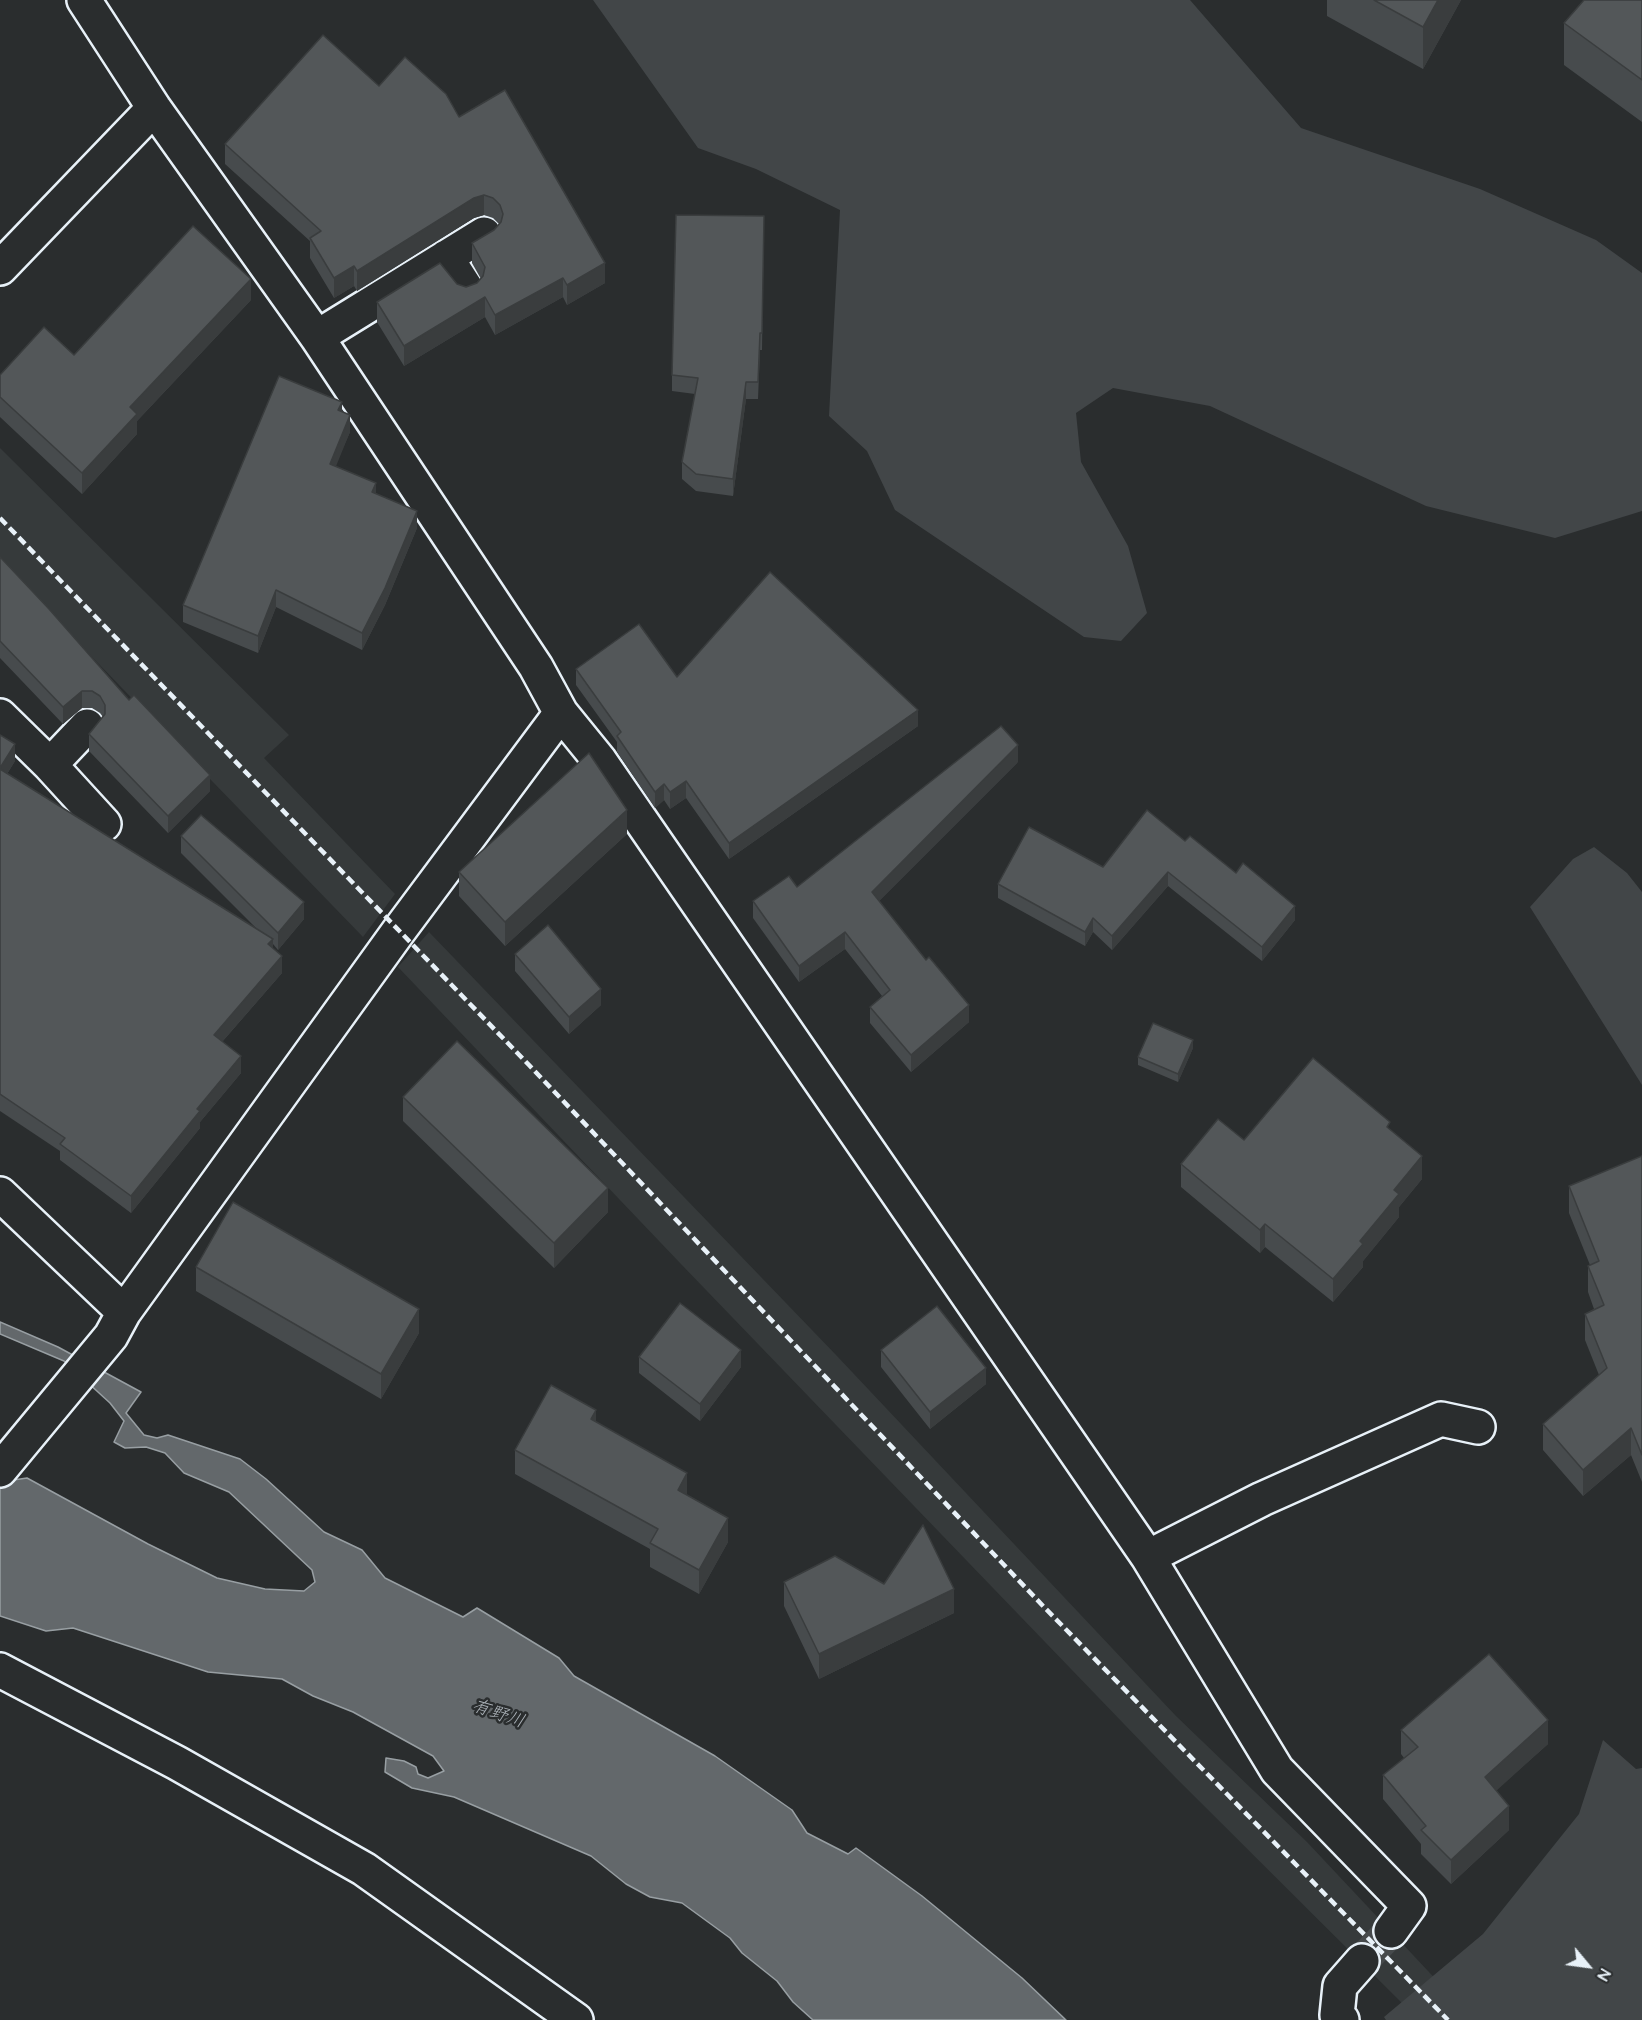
<!DOCTYPE html>
<html>
<head>
<meta charset="utf-8">
<style>
  body { margin:0 }
  #map { position:relative; width:1642px; height:2020px; overflow:hidden; background:#2a2d2e; font-family:"Architects Daughter",sans-serif }
  canvas { display:block }
  .north { position:absolute; left:1558px; top:1936px; width:60px; height:60px; -webkit-text-stroke:4px #2a2d2e; paint-order:stroke; rotate:119deg; font-size:16px; font-weight:700; line-height:24px; text-align:center; color:#e8f1f8 }
  .north::after { content:''; display:block; margin:auto; width:21px; height:27px; background:#e8f1f8; clip-path:polygon(50% 0,100% 100%,50% 72%,0 100%) }
</style>
</head>
<body>
<div id="map">
<canvas width="1642" height="2020"></canvas>
<div class="north">N</div>
</div>
<script>
const ctx = document.querySelector('canvas').getContext('2d');
ctx.lineJoin = 'round';
function fill(path, color) { ctx.fillStyle = color; ctx.fill(path, 'evenodd'); }
const poly = rows => new Path2D(rows.map(r => 'M' + r).join(''));
function strokePath(path, color, width, dash) { ctx.strokeStyle = color; ctx.lineWidth = width; ctx.lineCap = dash ? 'butt' : 'round'; ctx.setLineDash(dash || []); ctx.stroke(path); }
function drawText(font, color, halo, rows, align = 'center') {
  ctx.font = font + ' "Architects Daughter","Klee One",sans-serif'; ctx.lineWidth = 5; ctx.setLineDash([]); ctx.textBaseline = 'middle'; ctx.strokeStyle = halo; ctx.fillStyle = color; for (const [text, x, y, turn = 0] of rows) {
    ctx.save(); ctx.translate(x, y); ctx.rotate((+turn || 0) * Math.PI / 180); ctx.textAlign = isNaN(turn) ? turn : align; if (halo) ctx.strokeText(text, 0, 0); ctx.fillText(text, 0, 0); ctx.restore();
  }
}
fill(poly([
  [0,448,289,735,264,758,395,894,363,937,0,562],
  [429,932,837,1356,1176,1716,1307,1842,1474,2020,1419,2020,1176,1778,680,1263,398,967]
]), '#363a3b');
fill(poly([
  [593,0,1190,0,1301,128,1480,189,1596,240,1642,273,1642,511,1555,538,1426,506,1210,406,1113,388,1076,413,1081,462,1128,546,1147,613,1121,641,1084,637,895,510,867,451,829,416,840,210,756,169,698,148],
  [1594,847,1627,873,1642,892,1642,1085,1530,907,1573,859],
  [1603,1740,1636,1769,1642,1768,1642,2020,1386,2020,1384,2017,1483,1934,1579,1814]
]), '#424648');
const water = poly([
  [0,1322,58,1347,141,1392,126,1413,144,1435,157,1438,168,1435,240,1459,266,1479,324,1532,362,1550,385,1578,463,1617,477,1608,559,1658,574,1676,715,1756,792,1810,807,1833,848,1854,856,1848,922,1896,1022,1978,1066,2020,813,2020,793,2002,777,1981,742,1953,730,1938,682,1903,650,1897,626,1884,591,1856,454,1797,412,1788,385,1772,386,1758,404,1761,416,1767,418,1774,428,1778,444,1771,433,1756,353,1712,313,1696,282,1679,208,1672,73,1628,46,1631,0,1616,0,1482,27,1478,148,1544,217,1578,265,1589,304,1591,315,1582,312,1570,229,1492,184,1473,165,1453,146,1447,125,1448,114,1442,124,1421,110,1403,64,1361,0,1334,0,1322]
]);
fill(water, '#63686b');
strokePath(water, '#989fa3', 1.5);
strokePath(poly([
  [1362,1961,1391,1931]
]), '#464a4c', 33, [33, 16]);
const minor = poly([
  [84,0,154,108,317,337,536,667,561,713,600,761,1148,1557,1262,1499,1441,1419,1478,1427],
  [446,257,466,288],
  [0,268,154,108],
  [317,337,484,234],
  [0,716,50,765,104,824],
  [50,765,87,726],
  [0,1194,124,1312],
  [0,1470,111,1336,124,1312,398,932,561,713],
  [1148,1557,1277,1770,1409,1906,1391,1931],
  [0,1670,177,1763,364,1869,576,2020],
  [1342,2020,1337,2015,1340,1986,1362,1961]
]);
strokePath(minor, '#e8f1f8', 38);
strokePath(minor, '#2a2d2e', 33);
strokePath(poly([
  [0,518,529,1065,1044,1607,1448,2020]
]), '#e8f1f8', 4.5, [9, 4.5]);
fill(poly([
  [1327,0,1461,0,1423,69,1327,16],
  [1642,0,1642,122,1564,65,1564,23],
  [459,117,605,283,567,305,563,297,495,335,485,317,404,366,377,322,377,302,457,284,466,287,477,283,481,279,472,263,472,243,494,230,499,224,493,218,484,215,474,218,357,291,354,286,334,298,310,258,310,241,225,164,225,144],
  [764,216,762,350,760,350,758,399,746,399,733,496,696,491,682,479,682,462,695,394,672,391,672,375],
  [251,300,137,421,137,434,82,494,0,417,0,375,74,355],
  [342,412,350,432,335,466,376,493,417,528,385,605,362,650,276,607,258,653,183,622,183,605],
  [0,557,210,791,168,833,89,751,89,734,103,717,100,713,92,708,82,708,63,724,0,658],
  [576,669,677,677,918,726,729,859,686,798,670,809,664,800,655,808,617,752,617,742,576,685],
  [0,735,15,761,7,774,259,931,181,853,181,836,304,919,278,950,273,944,273,948,282,973,222,1042,241,1073,200,1122,200,1128,131,1213,60,1160,60,1151,0,1111],
  [1018,762,879,901,969,1022,911,1072,870,1023,870,1007,882,996,845,949,799,982,753,918,753,901,797,887],
  [627,834,505,946,459,896,459,872],
  [1185,841,1295,920,1262,961,1168,886,1112,950,1093,932,1085,946,998,898,998,884,1103,867],
  [515,954,601,1005,569,1034,515,971],
  [1193,1048,1178,1082,1138,1065,1138,1057],
  [403,1097,608,1212,554,1268,403,1121],
  [1390,1130,1422,1179,1399,1207,1399,1217,1363,1261,1363,1267,1333,1302,1265,1247,1260,1253,1181,1187,1181,1164,1244,1140],
  [1642,1156,1642,1482,1631,1455,1583,1496,1543,1450,1543,1424,1599,1375,1585,1340,1585,1314,1594,1309,1588,1292,1588,1266,1590,1265,1569,1213,1569,1186],
  [196,1267,419,1333,381,1399,196,1291],
  [881,1350,986,1384,930,1429,881,1367],
  [639,1357,741,1367,700,1421,639,1373],
  [596,1422,687,1495,728,1542,699,1594,650,1567,650,1549,515,1474,515,1450],
  [784,1582,884,1584,954,1613,819,1679,784,1606],
  [1401,1730,1548,1744,1496,1790,1509,1830,1451,1884,1421,1854,1421,1844,1383,1799,1383,1775,1404,1758,1401,1754]
]), '#474b4d');
fill(poly([
  [1438,0,1461,0,1423,69,1423,27],
  [484,195,484,215,474,218,357,291,357,271,474,198],
  [605,263,605,283,567,305,567,285],
  [354,266,354,286,334,298,334,278],
  [563,278,563,297,495,335,495,315],
  [251,279,251,300,137,421,137,434,82,494,82,473,130,407],
  [485,297,485,317,404,366,404,346],
  [746,382,746,399,733,496,733,479],
  [342,402,342,418,338,410],
  [350,415,350,432,330,481,330,464],
  [376,483,376,500,372,492],
  [417,511,417,528,385,605,362,650,362,633],
  [276,590,276,607,258,653,258,636],
  [82,691,82,708,63,724,63,707],
  [918,710,918,726,729,859,729,843],
  [15,744,15,761,0,785,0,768],
  [1018,745,1018,762,872,908,872,892],
  [210,775,210,791,168,833,168,816],
  [686,781,686,798,670,809,670,792],
  [664,784,664,800,655,808,655,792],
  [627,810,627,834,505,946,505,922],
  [1168,872,1168,886,1112,950,1112,936],
  [304,902,304,919,278,950,278,933],
  [1295,906,1295,920,1262,961,1262,947],
  [1093,918,1093,932,1085,946,1085,932],
  [845,932,845,949,799,982,799,966],
  [273,939,273,956,268,944],
  [282,956,282,973,214,1051,214,1035],
  [601,989,601,1005,569,1034,569,1017],
  [969,1005,969,1022,911,1072,911,1055],
  [1193,1040,1193,1048,1178,1082,1178,1074],
  [241,1056,241,1073,200,1122,200,1128,131,1213,131,1196,197,1109],
  [1422,1156,1422,1179,1399,1207,1399,1217,1363,1261,1363,1267,1333,1302,1333,1279,1360,1241,1394,1190],
  [608,1188,608,1212,554,1268,554,1243],
  [1265,1224,1265,1247,1260,1253,1260,1230],
  [419,1309,419,1333,381,1399,381,1374],
  [741,1350,741,1367,700,1421,700,1404],
  [986,1368,986,1384,930,1429,930,1412],
  [596,1410,596,1435,591,1419],
  [1631,1428,1631,1455,1583,1496,1583,1470],
  [687,1473,687,1497,678,1490],
  [728,1518,728,1542,699,1594,699,1570],
  [954,1589,954,1613,819,1679,819,1654],
  [1548,1720,1548,1744,1485,1801,1485,1777],
  [1509,1806,1509,1830,1451,1884,1451,1860]
]), '#3a3d3e');
const building = poly([
  [1374,0,1438,0,1423,27,1374,0],
  [1584,0,1642,0,1642,80,1564,23,1584,0],
  [323,35,379,86,405,57,446,94,459,117,505,90,605,263,567,285,563,278,495,315,485,297,404,346,377,302,440,263,457,284,466,287,477,283,483,276,485,267,472,243,494,230,501,222,503,214,500,205,493,198,484,195,474,198,357,271,354,266,334,278,310,238,321,231,225,144,323,35],
  [676,215,764,216,762,333,760,333,758,382,746,382,733,479,696,474,682,462,698,378,672,375,676,215],
  [193,226,251,279,130,407,137,414,82,473,0,397,0,375,44,327,74,355,193,226],
  [279,376,342,402,338,410,350,415,330,464,376,483,372,492,417,511,385,588,362,633,276,590,258,636,183,605,279,376],
  [0,557,49,609,129,700,134,695,210,775,168,816,89,734,105,714,105,705,100,696,92,691,82,691,63,707,0,641,0,557],
  [770,572,918,710,729,843,686,781,670,792,664,784,655,792,617,736,621,732,576,669,639,624,677,677,770,572],
  [1001,726,1018,745,872,892,926,960,929,957,969,1005,911,1055,870,1007,890,990,845,932,799,966,753,901,789,876,797,887,1001,726],
  [0,735,15,744,0,768,0,735],
  [589,753,627,810,505,922,459,872,589,753],
  [0,769,273,939,268,944,282,956,214,1035,241,1056,197,1109,200,1111,131,1196,60,1144,65,1138,0,1094,0,769],
  [1147,810,1185,841,1190,836,1236,873,1243,863,1295,906,1262,947,1168,872,1112,936,1093,918,1085,932,998,884,1029,827,1103,867,1147,810],
  [201,815,304,902,278,933,181,836,201,815],
  [548,925,601,989,569,1017,515,954,548,925],
  [1153,1023,1193,1040,1178,1074,1138,1057,1153,1023],
  [457,1041,608,1188,554,1243,403,1097,457,1041],
  [1313,1058,1390,1122,1387,1127,1422,1156,1394,1190,1399,1194,1360,1241,1363,1244,1333,1279,1265,1224,1260,1230,1181,1164,1218,1119,1244,1140,1313,1058],
  [1642,1156,1642,1455,1631,1428,1583,1470,1543,1424,1607,1368,1585,1314,1604,1305,1588,1266,1599,1261,1569,1186,1642,1156],
  [233,1202,419,1309,381,1374,196,1267,233,1202],
  [680,1303,741,1350,700,1404,639,1357,680,1303],
  [937,1306,986,1368,930,1412,881,1350,937,1306],
  [551,1385,596,1410,591,1419,687,1473,678,1490,728,1518,699,1570,650,1543,658,1529,515,1450,551,1385],
  [923,1525,954,1589,819,1654,784,1582,835,1556,884,1584,923,1525],
  [1489,1654,1548,1720,1485,1777,1509,1806,1451,1860,1421,1830,1426,1826,1383,1775,1418,1747,1401,1730,1489,1654]
]);
fill(building, '#535759');
strokePath(building, '#3a3d3e', 1.5);
drawText('italic 18px', '#acb3b9', '#2a2d2e', [
  ["有野川",498,1715,19]
]);
</script>
</body>
</html>
